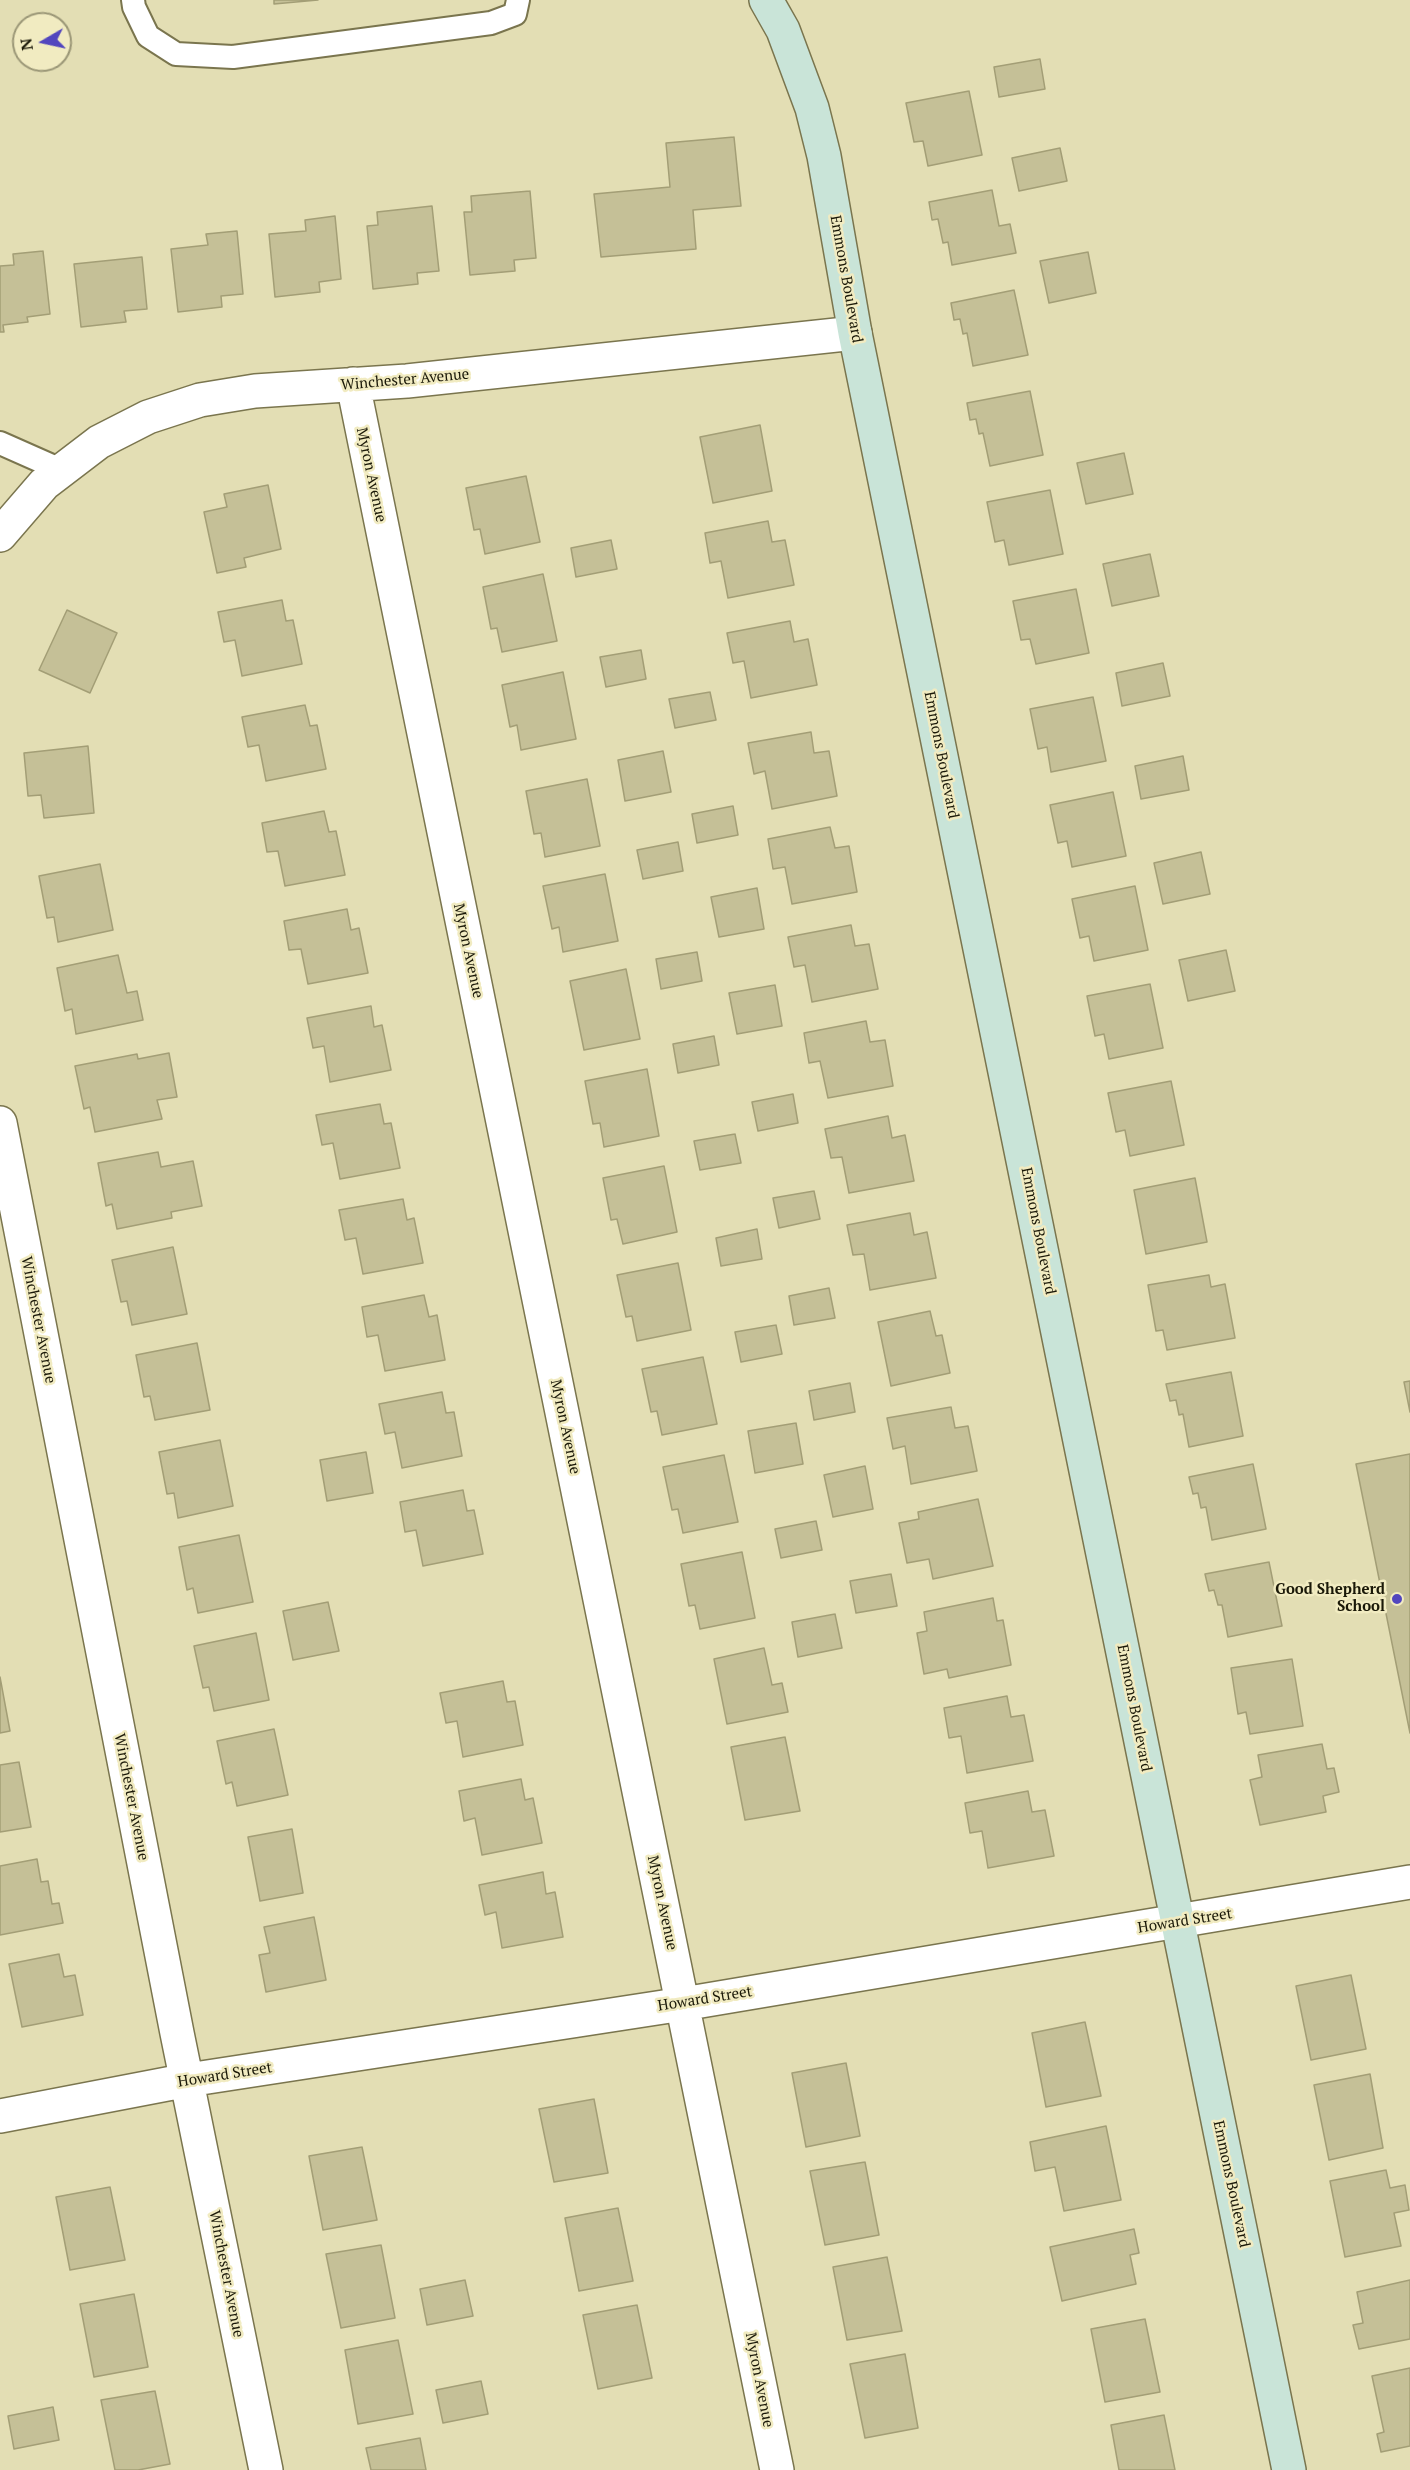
<!DOCTYPE html>
<html>
<head>
<meta charset="utf-8">
<style>
  body { margin:0 }
  #map { position:relative; width:1410px; height:2470px; overflow:hidden; background:#e3deb4; font-family:"PT Serif",serif }
  canvas { display:block }
  .north { position:absolute; left:12px; top:12px; width:60px; height:60px; box-sizing:border-box; background:#f1ebc1; border:2px solid #9b9777; border-radius:50%; rotate:261deg; font-size:16px; font-weight:700; line-height:24px; text-align:center; color:#1a1808 }
  .north::after { content:''; display:block; margin:auto; width:21px; height:27px; background:#5246be; clip-path:polygon(50% 0,100% 100%,50% 72%,0 100%) }
</style>
</head>
<body>
<div id="map">
<canvas width="1410" height="2470"></canvas>
<div class="north">N</div>
</div>
<script>
const ctx = document.querySelector('canvas').getContext('2d');
ctx.lineJoin = 'round';
function fill(path, color) { ctx.fillStyle = color; ctx.fill(path, 'evenodd'); }
const poly = rows => new Path2D(rows.map(r => 'M' + r).join(''));
function strokePath(path, color, width, dash) { ctx.strokeStyle = color; ctx.lineWidth = width; ctx.lineCap = dash ? 'butt' : 'round'; ctx.setLineDash(dash || []); ctx.stroke(path); }
function drawText(font, color, halo, rows, align = 'center') {
  ctx.font = font + ' "PT Serif",serif'; ctx.lineWidth = 5; ctx.setLineDash([]); ctx.textBaseline = 'middle'; ctx.strokeStyle = halo; ctx.fillStyle = color; for (const [text, x, y, turn = 0] of rows) {
    ctx.save(); ctx.translate(x, y); ctx.rotate((+turn || 0) * Math.PI / 180); ctx.textAlign = isNaN(turn) ? turn : align; if (halo) ctx.strokeText(text, 0, 0); ctx.fillText(text, 0, 0); ctx.restore();
  }
}
const building = poly([
  [274,0,318,0,274,4,274,0],
  [1040,59,1045,89,999,97,994,67,1040,59],
  [969,91,982,155,928,166,923,141,914,142,906,103,969,91],
  [734,137,741,206,693,210,696,249,601,257,594,194,670,187,666,143,734,137],
  [1060,148,1067,181,1019,191,1012,158,1060,148],
  [992,190,999,226,1010,224,1016,253,952,265,948,242,943,243,938,219,932,220,929,202,992,190],
  [530,191,536,258,514,260,515,271,470,275,464,212,472,212,471,196,530,191],
  [432,206,439,271,417,273,418,284,373,289,367,226,378,225,377,212,432,206],
  [335,216,341,279,319,282,320,292,275,297,269,234,306,231,305,220,335,216],
  [237,231,243,294,221,296,222,307,178,312,171,249,208,245,206,234,237,231],
  [43,251,50,314,27,317,28,322,3,325,4,332,0,332,0,266,14,265,13,254,43,251],
  [1088,252,1096,293,1049,303,1040,261,1088,252],
  [142,257,147,309,124,311,126,322,81,327,74,264,142,257],
  [1014,290,1028,355,973,366,967,333,963,334,960,319,954,320,951,303,1014,290],
  [1030,391,1043,455,990,466,983,433,979,434,976,419,970,420,967,403,1030,391],
  [760,425,772,491,713,503,700,437,760,425],
  [1124,453,1133,494,1086,504,1077,463,1124,453],
  [526,476,540,542,485,554,480,529,474,530,466,488,526,476],
  [268,485,281,549,244,558,246,567,217,573,204,512,227,507,224,494,268,485],
  [1050,490,1063,554,1009,565,1004,540,995,542,987,502,1050,490],
  [768,521,772,542,785,540,794,585,728,598,721,561,710,563,705,533,768,521],
  [611,540,617,569,576,577,571,548,611,540],
  [1150,554,1159,596,1112,606,1103,564,1150,554],
  [543,574,557,641,502,652,497,628,491,629,483,587,543,574],
  [1076,589,1089,653,1036,664,1030,639,1021,640,1013,601,1076,589],
  [282,600,286,621,293,620,302,664,242,676,235,640,224,642,218,612,282,600],
  [67,610,117,633,90,693,39,670,67,610],
  [790,621,794,642,808,639,817,685,751,698,744,661,733,663,727,633,790,621],
  [641,650,646,679,606,687,600,657,641,650],
  [1163,663,1170,696,1122,706,1116,673,1163,663],
  [563,672,576,739,521,750,517,725,510,727,502,685,563,672],
  [710,692,716,720,675,728,669,699,710,692],
  [1093,697,1106,761,1051,772,1047,747,1038,749,1030,709,1093,697],
  [305,705,310,726,317,725,326,769,266,781,259,745,248,747,242,717,305,705],
  [811,732,814,753,829,751,837,796,772,809,765,771,754,774,748,743,811,732],
  [88,746,94,813,44,818,41,795,28,796,24,753,88,746],
  [663,751,671,792,625,801,618,760,663,751],
  [1183,756,1189,790,1141,799,1135,766,1183,756],
  [587,779,600,846,545,857,541,833,534,834,526,791,587,779],
  [1113,792,1126,856,1072,867,1067,841,1058,843,1050,805,1113,792],
  [733,806,738,835,697,843,692,814,733,806],
  [324,811,329,832,336,831,345,875,285,886,278,851,267,852,262,823,324,811],
  [830,827,835,848,849,846,857,892,792,904,785,867,773,869,768,839,830,827],
  [678,842,683,871,643,879,637,850,678,842],
  [1201,852,1210,894,1163,904,1154,863,1201,852],
  [100,864,113,930,58,942,54,917,47,918,39,876,100,864],
  [605,874,618,941,563,952,559,927,552,929,543,886,605,874],
  [1135,886,1148,950,1094,961,1089,936,1080,938,1072,899,1135,886],
  [757,888,764,929,719,937,711,897,757,888],
  [347,909,351,930,359,928,368,973,308,984,301,949,289,950,284,921,347,909],
  [851,925,855,946,869,944,878,989,812,1002,805,965,794,967,788,937,851,925],
  [1226,950,1235,991,1188,1001,1179,960,1226,950],
  [697,952,702,981,661,989,656,959,697,952],
  [118,955,127,993,137,991,143,1020,76,1034,72,1009,65,1011,57,968,118,955],
  [626,969,640,1039,584,1050,570,981,626,969],
  [1150,984,1163,1048,1109,1059,1104,1034,1095,1036,1087,996,1150,984],
  [775,985,782,1026,737,1034,729,993,775,985],
  [371,1006,374,1027,382,1025,391,1070,330,1082,324,1046,313,1048,307,1018,371,1006],
  [866,1021,870,1042,885,1040,893,1086,828,1098,820,1061,809,1063,804,1033,866,1021],
  [714,1036,719,1065,678,1073,673,1044,714,1036],
  [169,1053,177,1097,157,1100,162,1119,95,1132,90,1107,84,1109,75,1066,137,1054,138,1059,169,1053],
  [647,1069,659,1136,604,1147,600,1123,593,1124,585,1081,647,1069],
  [1171,1081,1184,1145,1130,1156,1125,1130,1116,1132,1108,1093,1171,1081],
  [793,1094,798,1123,758,1131,752,1102,793,1094],
  [380,1104,384,1124,391,1123,400,1168,340,1179,333,1143,322,1145,316,1115,380,1104],
  [888,1116,892,1138,905,1135,914,1181,849,1193,842,1157,831,1158,825,1129,888,1116],
  [735,1134,741,1163,700,1170,694,1141,735,1134],
  [158,1152,161,1167,193,1161,202,1206,171,1212,172,1218,117,1229,112,1204,106,1206,98,1163,158,1152],
  [664,1166,677,1232,623,1244,617,1219,611,1220,603,1178,664,1166],
  [1195,1178,1207,1242,1146,1254,1134,1190,1195,1178],
  [814,1191,820,1219,779,1228,773,1198,814,1191],
  [403,1199,407,1220,414,1218,423,1263,363,1274,356,1238,345,1240,339,1210,403,1199],
  [910,1213,914,1235,927,1232,936,1278,870,1290,864,1254,853,1255,847,1225,910,1213],
  [757,1229,762,1259,721,1266,716,1238,757,1229],
  [173,1247,187,1314,132,1325,127,1301,121,1302,112,1260,173,1247],
  [678,1263,691,1330,637,1341,632,1316,626,1317,617,1275,678,1263],
  [1209,1275,1211,1287,1225,1284,1235,1338,1167,1350,1163,1330,1156,1331,1148,1285,1209,1275],
  [829,1288,835,1318,794,1325,789,1296,829,1288],
  [424,1295,429,1317,437,1315,445,1360,385,1371,378,1335,367,1337,362,1307,424,1295],
  [930,1311,936,1336,942,1335,950,1373,891,1386,878,1322,930,1311],
  [776,1325,782,1354,741,1362,735,1332,776,1325],
  [197,1343,210,1410,155,1420,150,1396,144,1397,136,1355,197,1343],
  [703,1357,717,1424,662,1435,657,1411,651,1412,642,1369,703,1357],
  [1231,1372,1243,1436,1189,1447,1183,1414,1179,1415,1176,1400,1170,1401,1166,1384,1231,1372],
  [1410,1381,1410,1412,1404,1382,1410,1381],
  [850,1383,855,1412,814,1420,809,1391,850,1383],
  [442,1392,446,1413,454,1412,462,1456,402,1468,395,1432,385,1434,379,1404,442,1392],
  [951,1407,955,1428,968,1426,977,1471,911,1484,905,1446,893,1449,887,1418,951,1407],
  [796,1423,803,1464,755,1473,748,1431,796,1423],
  [220,1440,233,1506,178,1518,174,1493,167,1494,159,1452,220,1440],
  [366,1452,373,1493,327,1501,320,1460,366,1452],
  [1410,1454,1410,1733,1356,1464,1410,1454],
  [724,1455,738,1522,683,1533,678,1509,672,1510,663,1467,724,1455],
  [1253,1464,1266,1529,1212,1540,1206,1507,1201,1508,1198,1493,1193,1494,1189,1477,1253,1464],
  [865,1466,873,1509,833,1517,824,1475,865,1466],
  [463,1490,467,1511,474,1510,483,1554,423,1566,416,1530,405,1532,400,1502,463,1490],
  [978,1499,993,1566,933,1579,929,1559,907,1563,899,1523,919,1519,918,1512,978,1499],
  [816,1521,822,1550,781,1558,775,1529,816,1521],
  [239,1535,253,1602,198,1613,193,1588,187,1590,179,1547,239,1535],
  [742,1552,755,1618,700,1629,695,1605,689,1606,681,1564,742,1552],
  [1269,1562,1282,1626,1228,1637,1222,1605,1218,1605,1214,1590,1209,1591,1205,1574,1269,1562],
  [891,1574,897,1606,856,1613,850,1581,891,1574],
  [993,1598,997,1621,1003,1620,1011,1665,949,1678,947,1669,924,1674,917,1633,927,1631,924,1612,993,1598],
  [328,1602,339,1651,293,1660,283,1611,328,1602],
  [835,1614,842,1648,798,1657,792,1622,835,1614],
  [256,1633,269,1700,214,1711,209,1687,203,1688,194,1646,256,1633],
  [764,1648,772,1685,782,1683,788,1712,727,1724,714,1659,764,1648],
  [1292,1659,1303,1726,1250,1734,1246,1712,1238,1714,1231,1668,1292,1659],
  [0,1677,10,1731,0,1733,0,1677],
  [503,1681,507,1702,515,1701,523,1745,463,1757,457,1721,446,1723,440,1693,503,1681],
  [1007,1696,1011,1717,1024,1715,1033,1761,967,1773,961,1736,949,1738,944,1708,1007,1696],
  [274,1729,288,1795,237,1806,232,1782,226,1784,217,1741,274,1729],
  [785,1737,800,1811,745,1820,731,1747,785,1737],
  [1322,1744,1327,1769,1334,1768,1339,1792,1323,1796,1326,1812,1260,1825,1250,1780,1262,1777,1258,1755,1322,1744],
  [19,1762,31,1827,0,1832,0,1765,19,1762],
  [521,1779,525,1800,533,1798,542,1843,482,1855,475,1818,464,1821,459,1791,521,1779],
  [1028,1791,1032,1812,1045,1810,1054,1856,988,1868,982,1831,970,1833,965,1803,1028,1791],
  [292,1829,303,1893,260,1901,248,1837,292,1829],
  [37,1859,41,1882,48,1881,52,1904,59,1903,63,1923,0,1935,0,1866,37,1859],
  [543,1872,546,1894,555,1892,563,1937,502,1948,496,1912,485,1915,479,1885,543,1872],
  [314,1917,326,1980,266,1992,259,1955,270,1953,264,1927,314,1917],
  [59,1954,64,1977,75,1975,83,2015,22,2027,9,1964,59,1954],
  [1351,1975,1366,2049,1311,2060,1296,1986,1351,1975],
  [1085,2022,1101,2096,1046,2107,1032,2033,1085,2022],
  [846,2063,860,2136,806,2147,792,2073,846,2063],
  [1370,2074,1383,2148,1329,2160,1314,2085,1370,2074],
  [594,2099,608,2173,554,2182,539,2109,594,2099],
  [1106,2126,1121,2200,1064,2211,1055,2167,1035,2171,1030,2142,1106,2126],
  [362,2147,377,2220,323,2230,309,2156,362,2147],
  [865,2162,879,2235,825,2245,810,2171,865,2162],
  [1386,2170,1390,2188,1405,2185,1409,2210,1394,2213,1401,2246,1345,2257,1330,2181,1386,2170],
  [110,2187,125,2260,70,2270,56,2197,110,2187],
  [618,2208,633,2281,579,2291,565,2218,618,2208],
  [1134,2229,1139,2253,1130,2255,1136,2284,1062,2301,1050,2247,1134,2229],
  [381,2245,395,2318,341,2328,326,2254,381,2245],
  [887,2257,902,2331,847,2340,833,2267,887,2257],
  [465,2280,473,2316,427,2325,420,2289,465,2280],
  [1410,2280,1410,2339,1359,2349,1353,2325,1363,2323,1357,2292,1410,2280],
  [134,2294,148,2367,94,2377,80,2304,134,2294],
  [637,2305,652,2378,598,2389,583,2315,637,2305],
  [1145,2319,1160,2392,1105,2402,1091,2329,1145,2319],
  [398,2340,413,2414,358,2424,345,2350,398,2340],
  [905,2354,918,2428,865,2438,850,2364,905,2354],
  [1410,2368,1410,2446,1381,2452,1377,2434,1384,2432,1372,2376,1410,2368],
  [481,2381,488,2414,443,2423,436,2390,481,2381],
  [155,2391,170,2464,138,2470,115,2470,101,2400,155,2391],
  [53,2407,59,2440,14,2449,8,2416,53,2407],
  [1164,2415,1175,2470,1119,2470,1111,2425,1164,2415],
  [420,2438,426,2470,371,2470,366,2448,420,2438]
]);
fill(building, '#c5c097');
strokePath(building, '#a39e76', 1.5);
const lane = poly([
  [133,0,134,7,148,36,176,54,233,57,491,23,515,14,518,0],
  [0,443,61,470]
]);
const street = poly([
  [353,384,777,2470],
  [0,535,44,484,99,442,148,417,200,400,255,391,407,381,855,333],
  [0,1123,177,2033,266,2470],
  [0,2116,188,2080,683,2004,1410,1882]
]);
const secondary = poly([
  [766,0,783,30,812,108,824,156,855,333,1289,2470]
]);
strokePath(lane, '#7a754e', 26);
strokePath(street, '#7a754e', 36);
strokePath(secondary, '#7a754e', 36);
strokePath(lane, '#fff', 22);
strokePath(street, '#fff', 33);
strokePath(secondary, '#c9e4d8', 33);
for (const [x, y, r, color] of [
  [1397,1599,6,"#5246be"]
]) { const dot = new Path2D(); dot.arc(x, y, r, 0, 2 * Math.PI); ctx.fillStyle = color; ctx.fill(dot); strokePath(dot, '#f1ebc1', 2); }
drawText('15px', '#1a1808', '#f1ebc1', [
  ["Emmons Boulevard",846,279,80],
  ["Winchester Avenue",405,380,-5],
  ["Myron Avenue",371,475,78],
  ["Emmons Boulevard",941,755,79],
  ["Myron Avenue",468,951,78],
  ["Emmons Boulevard",1038,1231,79],
  ["Winchester Avenue",38,1320,79],
  ["Myron Avenue",565,1427,78],
  ["Emmons Boulevard",1134,1708,79],
  ["Winchester Avenue",131,1797,79],
  ["Myron Avenue",662,1903,78],
  ["Howard Street",1185,1921,-9],
  ["Howard Street",705,1999,-9],
  ["Howard Street",225,2075,-9],
  ["Emmons Boulevard",1231,2184,78],
  ["Winchester Avenue",226,2274,79],
  ["Myron Avenue",759,2380,79]
]);
drawText('bold 15px', '#1a1808', '#f1ebc1', [
  ["Good Shepherd",1385,1590],
  ["School",1385,1607]
], 'right');
</script>
</body>
</html>
